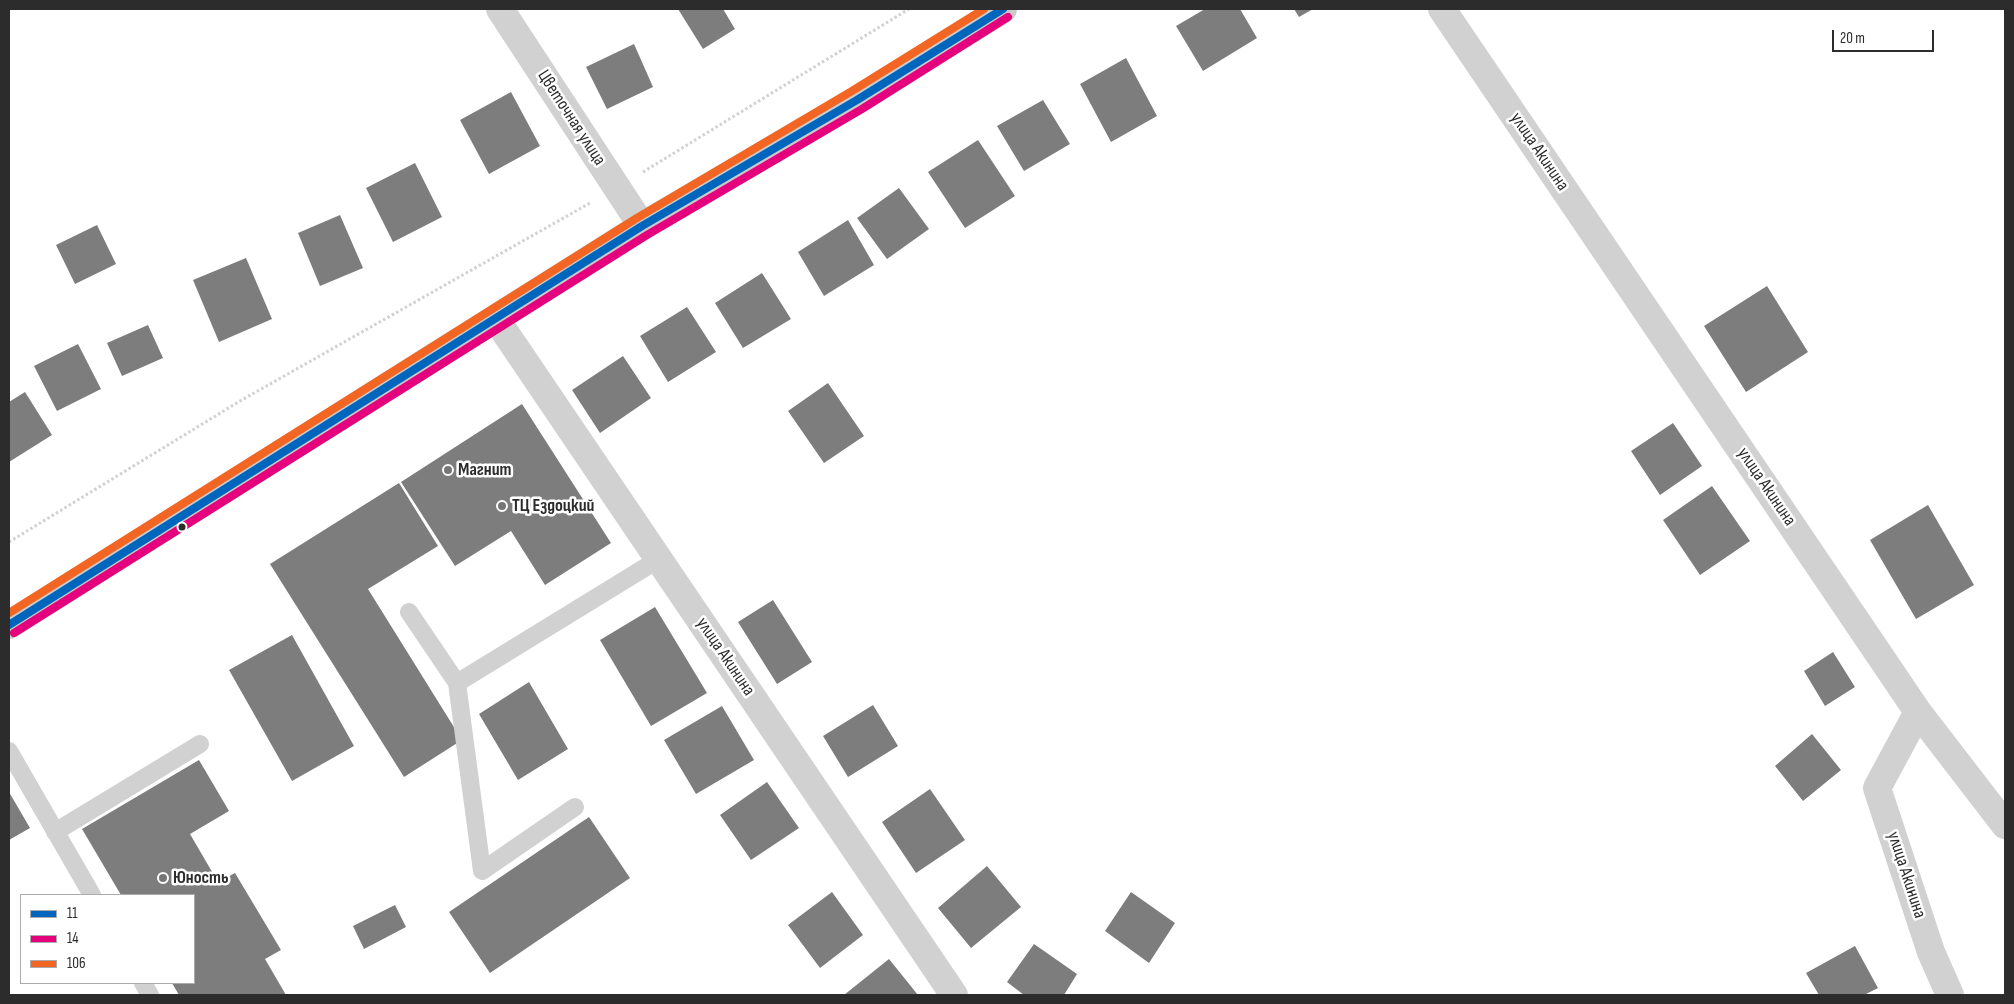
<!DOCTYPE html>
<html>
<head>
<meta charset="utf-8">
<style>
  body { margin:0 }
  #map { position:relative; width:2014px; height:1004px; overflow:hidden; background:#fff; font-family:"Sofia Sans Condensed",sans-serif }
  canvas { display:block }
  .frame { position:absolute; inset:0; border:10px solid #2c2c2c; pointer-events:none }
  .legend { position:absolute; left:20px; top:894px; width:175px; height:90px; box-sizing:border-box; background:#fff; border:1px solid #ababab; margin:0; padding:6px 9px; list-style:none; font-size:15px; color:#2c2c2c }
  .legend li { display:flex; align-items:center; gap:10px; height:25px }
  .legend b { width:25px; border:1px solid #ababab }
  .scale { position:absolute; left:1832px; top:30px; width:102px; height:22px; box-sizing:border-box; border:2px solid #2c2c2c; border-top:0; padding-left:6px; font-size:15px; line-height:18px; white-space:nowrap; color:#2c2c2c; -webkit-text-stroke:4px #fff; paint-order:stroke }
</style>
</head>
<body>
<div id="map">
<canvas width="2014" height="1004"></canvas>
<div class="frame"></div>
<ul class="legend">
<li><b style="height:6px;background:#0065bd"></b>11</li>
<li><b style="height:6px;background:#e5007d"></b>14</li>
<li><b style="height:6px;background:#f26522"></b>106</li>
</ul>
<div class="scale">20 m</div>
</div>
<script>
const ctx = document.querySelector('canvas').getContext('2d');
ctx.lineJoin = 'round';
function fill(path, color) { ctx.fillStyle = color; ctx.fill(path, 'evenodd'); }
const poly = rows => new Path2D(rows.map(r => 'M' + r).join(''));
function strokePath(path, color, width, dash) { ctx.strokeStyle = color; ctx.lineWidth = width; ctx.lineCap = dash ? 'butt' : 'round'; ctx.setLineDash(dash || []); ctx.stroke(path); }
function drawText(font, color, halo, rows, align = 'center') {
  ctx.font = font + ' "Sofia Sans Condensed",sans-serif'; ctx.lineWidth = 5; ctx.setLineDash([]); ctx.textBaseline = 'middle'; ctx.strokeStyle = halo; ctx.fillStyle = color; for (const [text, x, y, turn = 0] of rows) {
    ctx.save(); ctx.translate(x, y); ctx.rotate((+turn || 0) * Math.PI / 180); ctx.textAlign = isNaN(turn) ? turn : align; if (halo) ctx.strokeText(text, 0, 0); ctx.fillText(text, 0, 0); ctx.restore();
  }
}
fill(poly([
  [678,9,723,9,735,29,703,49],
  [1205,9,1240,9,1257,38,1203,71,1176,26],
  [1294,9,1313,9,1299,17],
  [634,44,653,87,607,109,586,67],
  [1126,58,1157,116,1111,142,1080,84],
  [511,92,540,146,489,174,460,120],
  [1043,100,1070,144,1024,171,997,126],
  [978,140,1015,196,965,228,928,172],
  [415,163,442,217,393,242,366,188],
  [899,188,929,229,887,259,857,218],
  [340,215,363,268,320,286,298,233],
  [848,220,874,265,824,296,798,252],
  [97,225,116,264,75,284,56,245],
  [246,258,272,319,219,342,193,280],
  [762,273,791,319,743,348,715,303],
  [1767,286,1808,352,1746,392,1704,326],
  [687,307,716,352,668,382,640,336],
  [148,325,163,358,122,376,107,343],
  [78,344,101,389,57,411,34,366],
  [623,356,651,398,600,433,572,390],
  [828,383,864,436,824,463,788,411],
  [25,392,52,435,9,462,9,402],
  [522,404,611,543,545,585,511,531,455,566,401,482],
  [1673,423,1702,466,1660,495,1631,451],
  [399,483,438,546,368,589,462,740,404,777,270,564],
  [1712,486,1750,541,1700,575,1663,520],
  [1928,505,1974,585,1916,619,1870,540],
  [773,600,812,662,777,684,738,622],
  [655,607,707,693,651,726,600,640],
  [292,635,354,746,292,781,229,670],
  [1833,652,1855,687,1825,706,1804,671],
  [529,682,568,749,518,780,479,714],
  [873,705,898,746,848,777,823,736],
  [722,706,754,760,696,794,664,740],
  [1812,734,1841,770,1803,801,1775,766],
  [199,760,229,811,190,834,218,882,235,873,281,950,265,959,286,995,179,995,172,983,194,983,194,895,121,895,82,829],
  [767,782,799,828,751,860,720,815],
  [930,789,965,840,916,873,882,822],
  [9,792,30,828,9,840],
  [589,817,630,878,490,973,449,912],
  [987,866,1021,907,971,948,938,908],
  [832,892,863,935,820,968,788,925],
  [1131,892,1175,923,1149,963,1105,931],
  [395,905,406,927,364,949,353,926],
  [1034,944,1077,974,1064,995,1024,995,1007,982],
  [1855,946,1878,988,1864,995,1819,995,1806,973],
  [889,959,918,995,844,995]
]), '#7d7d7d');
strokePath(poly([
  [643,172,909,9],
  [9,542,240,401,590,203]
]), '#d1d1d1', 3, [2.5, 2.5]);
strokePath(poly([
  [409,612,457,683],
  [9,751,92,895],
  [575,807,482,871,457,683,659,559],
  [55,832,200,744],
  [143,983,150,995]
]), '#d1d1d1', 18);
strokePath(poly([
  [500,9,642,226],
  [1442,9,1918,712,1877,788,1931,952,1950,995],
  [496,319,954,995],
  [1918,712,2005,825]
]), '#d1d1d1', 28);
strokePath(poly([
  [9,625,642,226,857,100,1003,9]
]), '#cacaca', 28);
strokePath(poly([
  [9,625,642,226,857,100,1003,9]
]), '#0065bd', 8);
strokePath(poly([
  [14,633,647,235,862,109,1008,17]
]), '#e5007d', 8);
strokePath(poly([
  [9,613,637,218,852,91,984,9]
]), '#f26522', 8);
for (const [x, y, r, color] of [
  [448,470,5,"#767676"],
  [502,506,5,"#767676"],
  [182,527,4.5,"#2c2c2c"],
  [163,878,5,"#767676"]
]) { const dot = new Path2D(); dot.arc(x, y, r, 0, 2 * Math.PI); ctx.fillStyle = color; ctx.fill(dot); strokePath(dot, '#fff', 2); }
drawText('18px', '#2c2c2c', '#fff', [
  ["Цветочная улица",571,118,57],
  ["улица Акинина",1539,152,56],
  ["улица Акинина",1766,487,56],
  ["улица Акинина",725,657,56],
  ["улица Акинина",1906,875,72]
]);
drawText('bold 18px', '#2c2c2c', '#fff', [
  ["Магнит",458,470],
  ["ТЦ Ездоцкий",512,506],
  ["Юность",173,878]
], 'left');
</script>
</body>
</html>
